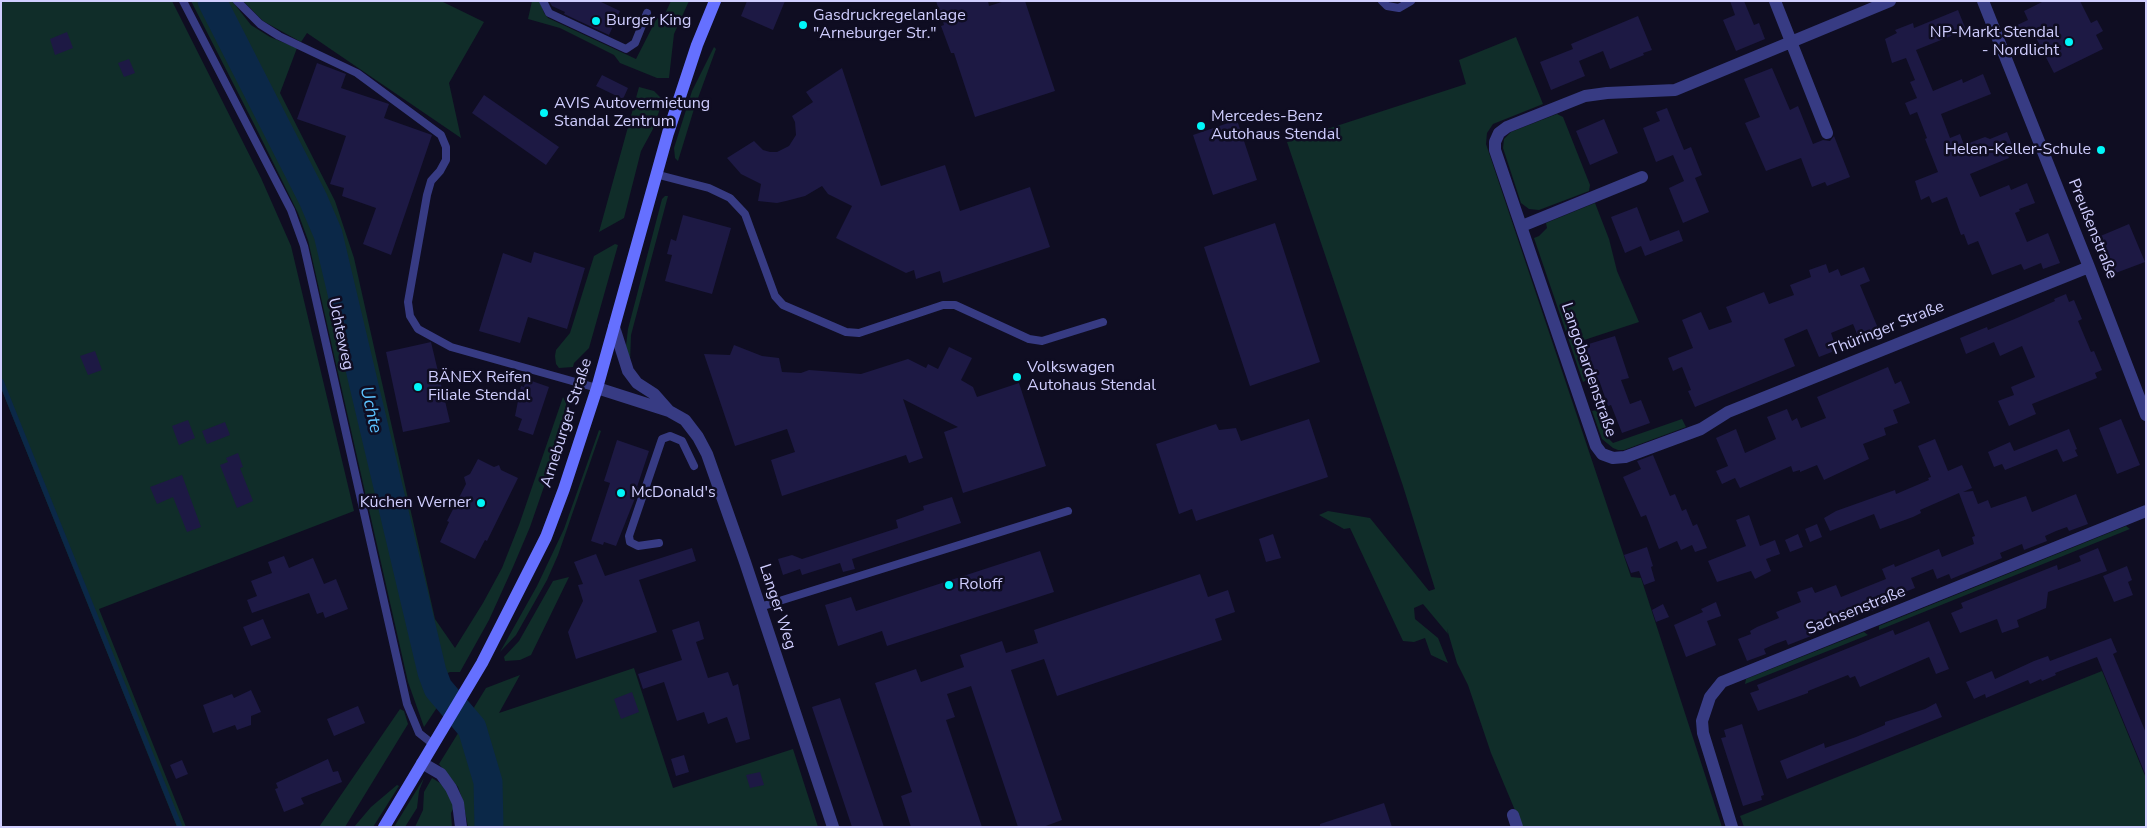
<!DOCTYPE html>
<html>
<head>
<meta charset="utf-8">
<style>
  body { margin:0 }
  #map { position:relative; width:2147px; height:828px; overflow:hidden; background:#0f0d22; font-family:"Nunito Sans",sans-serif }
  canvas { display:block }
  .frame { position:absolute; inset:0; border:2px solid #d0ceff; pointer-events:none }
</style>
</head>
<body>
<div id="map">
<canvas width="2147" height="828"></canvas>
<div class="frame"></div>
</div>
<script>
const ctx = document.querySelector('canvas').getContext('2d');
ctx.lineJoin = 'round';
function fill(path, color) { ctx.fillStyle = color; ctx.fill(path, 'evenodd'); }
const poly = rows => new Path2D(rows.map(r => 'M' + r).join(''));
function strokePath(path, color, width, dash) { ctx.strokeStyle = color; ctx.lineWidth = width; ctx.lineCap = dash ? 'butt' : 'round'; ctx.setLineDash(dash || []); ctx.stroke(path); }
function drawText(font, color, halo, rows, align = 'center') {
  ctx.font = font + ' "Nunito Sans",sans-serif'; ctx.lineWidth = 5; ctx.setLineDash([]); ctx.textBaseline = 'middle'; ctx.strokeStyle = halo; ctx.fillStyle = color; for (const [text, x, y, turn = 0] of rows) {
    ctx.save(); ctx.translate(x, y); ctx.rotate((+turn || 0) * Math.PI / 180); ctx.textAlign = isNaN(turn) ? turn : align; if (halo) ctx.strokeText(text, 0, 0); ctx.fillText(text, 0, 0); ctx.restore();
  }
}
fill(poly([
  [1,1,172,1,261,178,291,246,354,511,99,609,186,827,177,827,1,388],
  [191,1,232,1,251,25,270,37,297,48,280,93,335,201,354,258,435,619,455,648,483,603,502,568,519,525,563,397,566,403,566,423,530,527,513,567,489,620,460,672,450,672,443,675,450,688,424,727,408,682,308,240,298,213,256,128],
  [243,1,441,1,484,22,449,83,461,138,307,33,301,42,263,21],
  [532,1,540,1,544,13,548,18,636,59,657,18,662,20,671,1,689,1,674,34,669,78,657,78,620,63,614,55,560,28,528,19],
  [1516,37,1543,104,1493,124,1487,133,1486,144,1631,577,1641,578,1722,827,1522,827,1491,753,1468,685,1457,663,1447,629,1448,634,1423,604,1414,608,1415,619,1438,638,1448,663,1431,655,1425,638,1414,642,1403,641,1350,528,1344,529,1319,515,1328,511,1370,518,1429,591,1435,589,1403,486,1287,142,1466,84,1459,60],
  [714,47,716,49,694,109,678,161,675,158,674,148,692,91],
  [639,87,654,91,663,100,653,129,641,151,624,218,599,232],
  [1557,114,1563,117,1590,185,1589,191,1539,210,1529,209,1521,203,1503,148,1504,139,1511,132],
  [665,196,668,196,631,335,630,363,626,346,628,329,662,199],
  [1595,203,1609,239,1617,271,1639,322,1575,343,1587,380,1583,382,1534,238,1539,236,1547,228,1546,223],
  [615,244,618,245,589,348,574,363,573,367,559,368,556,364,555,356,556,350,570,333,594,256],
  [1597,410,1605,435,1613,443,1682,419,1686,427,1624,450,1618,450,1613,448,1602,439,1592,411],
  [599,430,601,431,558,555,547,580,516,635,500,652,537,586,564,529],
  [2126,526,2130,529,1879,630,1879,626],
  [569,577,531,655,520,660,505,661,504,657,519,641,553,581],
  [1864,632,1868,635,1745,684,1746,679],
  [634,668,673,788,793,749,818,827,468,827,463,801,458,787,439,764,486,688,520,675,499,713],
  [2102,671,2146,778,2146,827,1744,827,1740,816],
  [400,709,404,711,408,724,345,827,319,827],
  [424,778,419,791,417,808,405,827,394,827],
  [432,778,440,783,448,792,454,807,451,813,452,827,415,827,423,810,424,792],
  [397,785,399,786,373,827,354,827,371,807]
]), '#102d29');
strokePath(poly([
  [1,381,180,827]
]), '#0b2848', 5);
strokePath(poly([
  [212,1,313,199,328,234,432,672,438,688,472,728,488,782,489,827]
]), '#0b2848', 29);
fill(poly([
  [549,1,599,1,620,11,609,35,564,14,565,12,552,6],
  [747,1,785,1,773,30,741,16],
  [936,1,988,1,989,6,1005,1,1025,1,1055,91,975,117,954,53,951,53,941,26,944,25],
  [1730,1,1744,1,1754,25,1759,23,1765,39,1736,51,1723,20,1735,15],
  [2044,1,2080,1,2091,23,2097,20,2103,31,2096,35,2103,49,2054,73,2034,34,2021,40,2015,26,2028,20,2024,11],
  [1958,10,1966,30,1916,50,1933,91,1962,79,1963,83,1983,74,1991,94,1941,114,1950,138,1960,134,1964,145,1985,137,1990,139,2007,132,2015,152,2008,155,2009,158,1970,174,1980,197,2009,185,2011,190,2027,183,2035,203,2019,209,2020,211,2015,213,2027,242,2048,233,2060,263,2043,269,2041,263,2024,270,2021,264,1992,275,1978,241,1968,245,1964,234,1961,235,1947,197,1932,203,1929,196,1921,200,1915,181,1938,172,1925,139,1927,138,1917,112,1910,115,1905,103,1917,98,1910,82,1915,80,1906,58,1892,63,1885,39,1897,33,1895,30,1913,23,1914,28],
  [1638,16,1652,50,1643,53,1644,55,1610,69,1603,51,1579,61,1585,76,1551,90,1540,62,1573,49,1571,44],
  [67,32,73,48,55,55,50,39],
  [129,59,135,73,124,77,118,63],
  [317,63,346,74,341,88,389,104,384,118,432,135,391,255,363,244,376,208,342,196,344,188,330,184,346,136,297,119],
  [842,68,881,186,945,165,960,211,1030,187,1050,247,943,283,940,271,916,279,914,270,906,273,836,238,852,206,828,194,822,186,805,196,786,201,777,203,758,201,761,184,741,174,727,158,754,141,763,150,770,152,777,152,789,146,796,135,795,122,792,116,813,102,806,92],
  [1772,68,1790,110,1798,106,1813,144,1823,140,1830,141,1834,136,1850,177,1827,186,1825,182,1812,187,1801,158,1766,171,1745,123,1760,117,1744,79],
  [602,75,628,88,623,99,596,86],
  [484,95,559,147,546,165,472,113],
  [1667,108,1684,150,1691,147,1702,175,1695,178,1709,212,1683,223,1669,188,1684,181,1673,155,1656,162,1643,128,1660,121,1656,112],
  [1604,119,1618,153,1590,165,1576,131],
  [1237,120,1257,180,1213,195,1193,135],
  [1637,207,1650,241,1679,230,1683,241,1645,256,1641,246,1625,253,1611,217],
  [683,215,731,228,712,294,665,281,672,255,667,254,671,239,676,241],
  [1275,223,1320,362,1250,386,1204,247],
  [2129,224,2145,262,2113,274,2104,246,2091,240],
  [534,252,585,268,567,329,528,317,520,343,479,331,503,253,531,263],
  [1826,264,1829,273,1838,269,1841,276,1864,267,1870,281,1860,285,1880,333,1860,341,1853,324,1831,333,1837,350,1819,357,1807,329,1784,339,1795,366,1695,407,1688,391,1691,390,1682,367,1673,371,1668,358,1693,348,1682,320,1701,312,1709,330,1732,322,1726,307,1764,292,1769,304,1794,295,1790,285,1811,277,1809,270],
  [2066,294,2069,302,2074,300,2082,319,2078,321,2091,352,2094,351,2102,370,2095,373,2097,378,2032,404,2036,414,2009,426,1998,401,2014,395,2011,387,2035,377,2022,346,2000,356,1994,342,1966,354,1960,338,1987,327,1988,330,2017,318,2055,301,2054,299],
  [1615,336,1629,378,1621,380,1630,404,1641,400,1650,423,1622,433,1611,405,1608,406,1599,380,1593,381,1582,346],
  [431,342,450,422,403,432,386,352],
  [734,345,762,356,779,358,782,372,801,373,809,370,861,374,908,359,926,368,928,364,938,369,949,347,972,358,961,380,973,387,977,397,1019,383,1046,466,963,493,944,432,958,427,903,399,923,458,909,463,906,455,782,496,771,460,795,452,787,429,735,446,704,354,730,355],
  [95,351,102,370,88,375,80,356],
  [1888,367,1895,384,1901,381,1910,403,1893,410,1898,423,1884,428,1886,435,1863,444,1869,459,1824,480,1817,465,1800,472,1800,470,1793,472,1791,466,1740,488,1735,478,1722,484,1716,471,1728,466,1716,438,1736,429,1745,453,1776,439,1767,417,1787,409,1792,421,1797,418,1801,428,1826,418,1817,397],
  [526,379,549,387,533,435,518,430,522,419,515,416,521,386,524,387],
  [1309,419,1328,477,1196,521,1192,509,1179,514,1156,444,1216,424,1219,430,1236,428,1241,441],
  [2121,419,2140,465,2117,474,2099,428],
  [188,420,195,438,179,445,172,426],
  [225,422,230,435,207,444,202,431],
  [2069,429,2077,449,2075,450,2078,456,2063,462,2057,449,2005,470,2002,464,1994,467,1988,452,2010,442,2014,451],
  [1935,439,1948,471,1962,465,1972,488,1963,492,1973,491,1978,504,1988,500,1991,508,2026,496,2032,512,2076,494,2088,524,2069,531,2067,527,2056,531,2045,536,2047,541,2024,550,2022,544,2000,553,2002,558,1951,579,1949,574,1937,579,1933,569,1911,578,1915,588,1882,601,1884,606,1833,626,1831,622,1820,626,1809,631,1811,636,1788,645,1786,640,1775,644,1764,649,1766,654,1747,661,1738,639,1751,634,1750,631,1757,627,1779,618,1776,612,1801,602,1797,592,1812,587,1815,593,1836,585,1841,597,1886,579,1882,569,1894,564,1895,567,1939,549,1942,557,1974,544,1972,537,1975,536,1959,493,1920,510,1921,513,1913,517,1880,529,1874,514,1830,531,1824,518,1836,511,1895,490,1896,494,1929,480,1928,478,1931,477,1918,446],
  [617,440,649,451,637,487,639,488,616,546,604,542,603,545,591,541,610,483,604,481],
  [238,453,243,467,240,468,253,501,237,508,220,465,228,462,226,458],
  [1653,455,1670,496,1675,494,1682,511,1686,509,1693,526,1697,524,1707,548,1695,552,1692,545,1681,550,1677,541,1659,549,1646,515,1641,517,1623,477,1641,469,1637,461],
  [478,459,494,467,499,465,501,470,518,478,487,541,485,540,475,559,440,542,449,522,447,521,466,484,464,477,470,474],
  [182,475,201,527,187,532,173,497,157,504,150,487],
  [952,497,961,523,852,559,855,569,843,572,840,563,802,575,800,569,783,575,778,559,792,555,802,559,898,528,896,520,924,510,923,506],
  [1749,515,1760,546,1775,540,1780,554,1766,559,1771,571,1755,579,1751,571,1717,582,1708,561,1746,546,1736,520],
  [1817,524,1822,537,1810,542,1805,529],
  [1273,534,1281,558,1266,562,1259,539],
  [1798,534,1803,547,1790,552,1785,540],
  [1647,547,1653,566,1651,567,1655,581,1644,585,1639,571,1631,573,1624,555],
  [692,548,696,561,639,580,657,632,576,659,568,632,583,601,578,585,583,584,574,562,596,554,605,576],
  [2098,548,2107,571,2048,592,2046,608,2017,620,2019,627,2002,633,1997,619,1960,633,1951,613,1963,608,1961,603,2057,565,2058,570,2081,561,2079,556],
  [1040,551,1054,592,887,646,882,631,838,646,825,605,851,597,856,611],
  [284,556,289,568,313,558,324,584,336,579,348,609,325,618,323,612,317,614,309,593,252,613,247,600,257,596,251,581,272,573,268,562],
  [2127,566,2132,580,2128,582,2133,595,2114,602,2103,576],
  [1200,574,1208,597,1228,590,1235,612,1215,619,1222,640,1057,696,1044,659,1011,670,1062,820,1043,827,1018,827,971,686,947,694,955,717,946,720,982,827,911,827,901,796,912,792,875,683,916,669,921,682,964,667,960,655,1002,641,1006,653,1038,643,1034,630],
  [1716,602,1721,616,1707,621,1716,645,1686,657,1674,625,1703,612,1701,609],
  [1663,604,1669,617,1656,622,1652,610],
  [263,619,271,638,251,646,243,627],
  [699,621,704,639,696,642,708,678,728,672,733,686,738,684,750,739,736,743,727,717,708,724,704,712,677,721,664,682,643,689,638,674,682,660,672,630],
  [1929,621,1949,669,1936,674,1929,657,1860,687,1855,676,1850,678,1848,675,1808,691,1808,693,1758,711,1750,693,1759,690,1757,685,1893,630,1895,635],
  [2111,638,2117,652,2113,654,2146,733,2146,776,2097,657,2055,673,2056,675,2042,681,2041,679,2030,684,2028,680,1986,698,1985,694,1974,699,1966,682,1992,671,1995,679,2034,661,2048,656,2050,661],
  [251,690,261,712,251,716,251,725,237,730,235,725,213,733,203,705,232,694,234,698],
  [632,692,639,712,621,719,614,699],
  [840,698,884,827,852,827,812,707],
  [1936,703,1942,717,1787,779,1780,761,1824,743,1825,748,1856,737,1885,725,1885,722,1925,709],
  [358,706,365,723,334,736,327,719],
  [1742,724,1764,795,1761,796,1762,800,1743,806,1721,738,1726,737,1724,730],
  [684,755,689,772,676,776,671,759],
  [328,759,333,772,338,771,342,782,301,798,304,804,284,812,275,789,278,788,276,783],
  [182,760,188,774,176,779,170,765],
  [760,772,764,785,750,788,746,775],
  [1384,803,1392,827,1320,827,1320,824]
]), '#1d1944');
strokePath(poly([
  [183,1,291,210,304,246,407,704,419,733,434,745],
  [237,1,260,24,279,36,357,73,441,135,446,147,446,160,440,171,431,181,427,195,408,302,410,316,418,329,451,347,597,388],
  [543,1,549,13,626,49,635,43,647,13],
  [1382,1,1387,6,1399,8,1411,1],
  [655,174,709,188,730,198,745,214,775,296,783,305,846,332,859,333,943,305,955,305,1029,339,1042,341,1103,322],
  [659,543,638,546,630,542,629,536,662,439,670,436,682,441,694,466],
  [760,607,1068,511]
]), '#373b83', 8);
strokePath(poly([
  [1775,1,1827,133],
  [1890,1,1675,90,1607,93,1585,96,1507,127,1499,133,1495,142,1495,150,1596,446,1602,454,1613,458,1625,457,1701,429,1728,412,2089,267],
  [1983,1,2089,267,2146,415],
  [1522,226,1642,177],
  [614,327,628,371,637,383,654,394,669,411],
  [597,388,669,411,685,420,698,437,707,454,745,562,833,827],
  [422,763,441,774,451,788,458,803,461,827],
  [1513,815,1517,827],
  [1732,827,1703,733,1702,721,1710,697,1722,682,2146,511]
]), '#373b83', 12);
strokePath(poly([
  [384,827,482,663,546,537,564,489,597,388,668,133,697,45,715,1]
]), '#6570ff', 12);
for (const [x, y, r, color] of [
  [596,21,5,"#00f7f9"],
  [803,25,5,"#00f7f9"],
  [2069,42,5,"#00f7f9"],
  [544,113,5,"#00f7f9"],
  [1201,126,5,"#00f7f9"],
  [2101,150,5,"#00f7f9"],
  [1017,377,5,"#00f7f9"],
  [418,387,5,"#00f7f9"],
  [621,493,5,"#00f7f9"],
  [481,503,5,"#00f7f9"],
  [949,585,5,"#00f7f9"]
]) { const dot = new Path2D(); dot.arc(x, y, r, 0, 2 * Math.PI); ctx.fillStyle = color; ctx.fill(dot); strokePath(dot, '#0f0d22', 2); }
drawText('16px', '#d0ceff', '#0f0d22', [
  ["Gasdruckregelanlage",813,16],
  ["\"Arneburger Str.\"",813,34],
  ["Burger King",606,21],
  ["NP-Markt Stendal",2059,33,"right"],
  ["- Nordlicht",2059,51,"right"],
  ["AVIS Autovermietung",554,104],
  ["Standal Zentrum",554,122],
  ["Mercedes-Benz",1211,117],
  ["Autohaus Stendal",1211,135],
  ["Helen-Keller-Schule",2091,150,"right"],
  ["Volkswagen",1027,368],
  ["Autohaus Stendal",1027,386],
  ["BÄNEX Reifen",428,378],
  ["Filiale Stendal",428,396],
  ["McDonald's",631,493],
  ["Küchen Werner",471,503,"right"],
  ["Roloff",959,585]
], 'left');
drawText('16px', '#d0ceff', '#0f0d22', [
  ["Preußenstraße",2092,229,68],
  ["Thüringer Straße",1887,329,-22],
  ["Uchteweg",340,334,78],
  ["Langobardenstraße",1588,370,71],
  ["Arneburger Straße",567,423,-72],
  ["Langer Weg",777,607,72],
  ["Sachsenstraße",1856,611,-22]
]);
drawText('italic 18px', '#5cc3ff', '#0f0d22', [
  ["Uchte",370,410,77]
]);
</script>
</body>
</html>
